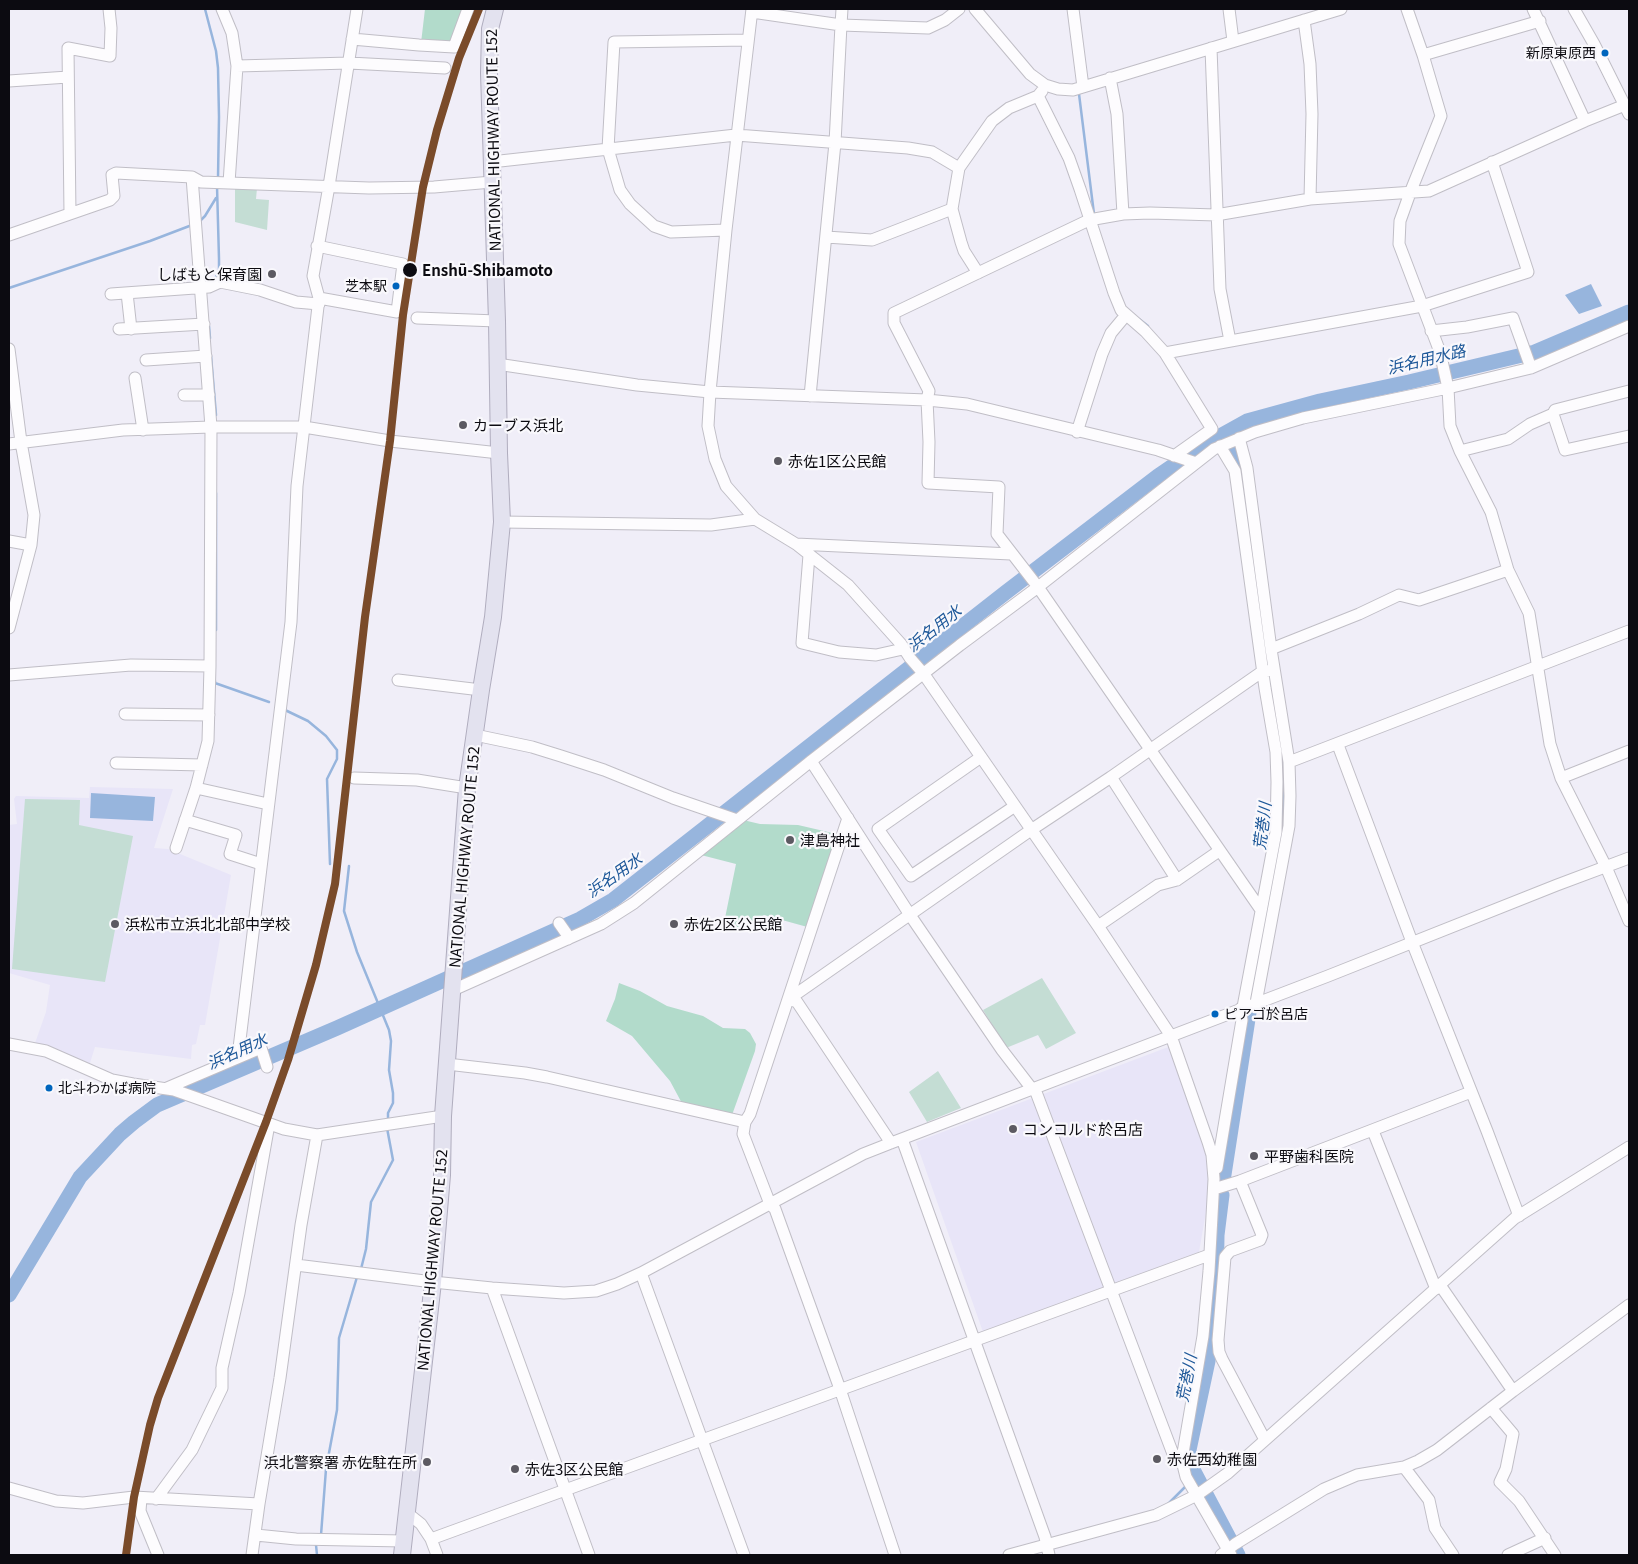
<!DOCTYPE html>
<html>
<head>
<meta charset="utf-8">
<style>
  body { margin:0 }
  #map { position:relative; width:1638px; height:1564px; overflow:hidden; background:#f0eef8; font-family:Georgia,serif }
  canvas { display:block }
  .frame { position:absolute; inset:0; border:10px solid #0c0b11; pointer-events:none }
</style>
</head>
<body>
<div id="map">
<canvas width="1638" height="1564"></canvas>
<div class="frame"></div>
</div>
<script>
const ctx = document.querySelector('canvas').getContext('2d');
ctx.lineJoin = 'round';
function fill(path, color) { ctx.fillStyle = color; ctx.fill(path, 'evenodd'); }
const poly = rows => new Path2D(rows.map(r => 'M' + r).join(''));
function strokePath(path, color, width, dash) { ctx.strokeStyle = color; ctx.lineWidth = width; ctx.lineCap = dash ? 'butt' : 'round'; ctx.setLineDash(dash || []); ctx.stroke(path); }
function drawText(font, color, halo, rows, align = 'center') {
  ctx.font = font + ' Georgia,"Noto Sans JP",serif'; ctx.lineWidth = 4.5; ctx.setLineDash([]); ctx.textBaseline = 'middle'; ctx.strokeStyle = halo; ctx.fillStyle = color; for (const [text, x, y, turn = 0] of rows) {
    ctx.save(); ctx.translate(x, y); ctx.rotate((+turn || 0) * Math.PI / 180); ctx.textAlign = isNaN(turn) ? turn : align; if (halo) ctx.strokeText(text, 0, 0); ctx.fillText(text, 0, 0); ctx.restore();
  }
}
fill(poly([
  [90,787,173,789,154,848,168,849,231,875,205,1025,200,1025,196,1044,192,1045,191,1059,95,1047,89,1066,35,1043,46,1012,50,985,9,973,9,825,17,824,14,799,16,796,89,798],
  [1171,1046,1207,1152,1211,1183,1199,1252,983,1332,916,1142]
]), '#e8e5f8');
fill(poly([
  [235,187,257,188,256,199,269,200,267,230,235,222],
  [25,799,80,800,79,825,133,836,105,982,12,969],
  [1042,978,1076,1033,1046,1049,1038,1035,1006,1048,983,1010],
  [938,1071,961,1108,927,1122,909,1092]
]), '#c4ddd4');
fill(poly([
  [425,9,469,9,452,45,421,43],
  [743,820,760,824,798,825,841,835,811,928,764,915,742,930,724,923,736,864,701,855],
  [619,983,640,991,667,1006,703,1016,723,1028,745,1029,750,1033,756,1044,755,1051,732,1115,684,1107,670,1081,632,1036,606,1021,615,999]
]), '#b2dbcb');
fill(poly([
  [1591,284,1602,306,1579,314,1565,295],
  [91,793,155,797,153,821,90,818]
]), '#97b5dd');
strokePath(poly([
  [205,9,216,51,218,68,219,117,218,178],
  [1079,94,1094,214],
  [199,222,205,216,216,198],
  [214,279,219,273,219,259,217,186],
  [9,288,150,241,192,225],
  [1139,319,1148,326],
  [209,326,210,338],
  [211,356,216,415],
  [216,630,216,493],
  [215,681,215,683,269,702],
  [285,710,308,721,326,736,337,750,337,759,327,779,330,864],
  [349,866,344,911,357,952,389,1030,391,1041,389,1070,393,1093,393,1103,388,1113,388,1120],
  [361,1269,366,1249,371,1202,393,1160,387,1128],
  [1191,1481,1196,1476],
  [1168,1504,1187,1485],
  [321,1535,326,1469,337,1410,339,1338,357,1277],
  [317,1555,316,1545,318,1542]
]), '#97b5dd', 2.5);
strokePath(poly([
  [1234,446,1243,468,1248,526,1267,664],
  [1267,913,1283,825,1284,805,1284,787,1280,751],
  [1223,1181,1252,993],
  [1222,1195,1217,1235,1216,1303,1208,1361,1189,1450,1190,1464,1238,1555],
  [9,1295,80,1177,120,1134,134,1122,157,1105,337,1028,580,919,613,900,1005,593,1158,476,1202,446,1247,421,1320,401,1409,382,1535,352,1629,312]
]), '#97b5dd', 15);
const minor = poly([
  [222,9,232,33,237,66,229,183],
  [752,9,726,230,710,392,708,426,715,459,726,486,755,519,796,544,848,585,901,644,910,658,923,673,1098,926,1171,1036,1208,1142,1212,1155,1214,1179,1209,1271,1203,1336,1183,1453,1183,1465,1186,1477,1231,1555],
  [975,9,1030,74,1045,85,1058,89,1073,90,1341,9],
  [1073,9,1083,87],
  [1229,9,1233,41],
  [1407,9,1423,55,1441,116,1410,193,1400,221,1399,244,1440,352,1448,388,1450,426,1460,451,1491,512,1508,570,1529,613,1550,744,1561,778,1606,867,1629,921],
  [1533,9,1585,121],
  [1574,9,1594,44,1629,114],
  [752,12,841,25,842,9],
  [1304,20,1310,64,1312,114,1310,199],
  [352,39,419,45,454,47,468,9],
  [1211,48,1220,289,1230,341],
  [1423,55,1540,21],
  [237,66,349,63,445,68],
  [1110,78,1117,114,1123,214],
  [9,81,68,77],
  [1038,96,1069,158,1080,189,1114,293,1121,310,1145,331,1165,353,1212,429,1174,456],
  [491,162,736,135,908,148,932,152,959,168],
  [70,214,68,48,110,56,111,28,109,9],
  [726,230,671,232,654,226,630,204,620,190,608,149,614,42,748,40],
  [9,235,110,200,114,196,112,175,116,173,192,177,201,182,369,188,434,187,492,182],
  [826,237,872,240,952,209],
  [317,246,403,264,397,312,319,298],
  [978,273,964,251,961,242,952,209,959,168,992,121,1009,108,1038,96,1042,91],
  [127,293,131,329],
  [111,294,209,287,220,282,260,290,296,302,319,304],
  [417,318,497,321],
  [119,329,204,324],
  [1431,331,1467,327,1513,318,1531,368],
  [9,349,21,442,34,515,31,545,9,628],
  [1165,353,1422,306,1528,272,1492,162],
  [146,360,206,356],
  [497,364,637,385,710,392,927,400,967,404,1158,450,1196,463],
  [135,378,143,430],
  [1629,391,1555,410,1553,414,1565,450,1629,436],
  [184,395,209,395],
  [810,396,835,143,841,25,928,28,945,20,959,9],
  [1077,432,1102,354,1111,333,1126,315],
  [1239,438,1247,468,1271,649,1289,762,1290,796,1289,826,1256,1003],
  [9,444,123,430,211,427,304,427,390,441,499,453],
  [1220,446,1235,471,1265,688,1276,752,1277,782,1276,832,1243,1007],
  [1460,451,1508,439,1530,424,1553,414],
  [502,522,711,525,755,519],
  [9,541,31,545],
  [796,544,1011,554],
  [809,555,802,643,839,652,876,655,903,649],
  [1271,649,1359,614,1399,595,1419,600,1508,570],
  [9,675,131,665,210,666],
  [398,680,481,690],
  [125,714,209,715],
  [475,735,532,747,561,756,604,770,673,798,737,820],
  [1338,745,1412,942,1487,1131,1519,1216],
  [981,757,878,829,911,876,1015,806],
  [811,761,910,915,1002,1050,1032,1089,1036,1092,1173,1454,1183,1459],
  [1289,762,1629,631],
  [116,763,202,765],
  [1111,777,1177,880],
  [354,778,417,780,467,788],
  [1561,778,1629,751],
  [196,788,268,804],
  [848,818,750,1114,745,1122,743,1134,770,1204,775,1209,840,1389,895,1555],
  [185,820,236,835,230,854,261,864],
  [176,848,196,788,208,741,210,666,211,427,192,177],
  [1261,910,1038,587,997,534,999,487,928,483,929,442,927,400,929,391,894,323,894,313,1089,220,1123,214,1150,213,1216,215,1310,199,1429,191,1585,121,1625,105],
  [559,923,566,933,568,939],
  [1098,926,1158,885,1177,880,1219,851],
  [453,990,601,924,634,903,811,761,960,645,1038,587,1214,449,1255,432,1303,418,1448,388,1531,368,1629,326],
  [9,1044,46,1051,112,1080,133,1084,174,1090,284,1129,317,1135,443,1116],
  [233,1059,239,1048,291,622,297,486,319,298,313,276,329,186,357,9],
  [447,1064,525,1073,547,1077,745,1122],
  [167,1088,261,1048,267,1067],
  [1373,1131,1436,1289],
  [902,1139,1045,1537,1049,1555],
  [891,1143,797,1002,789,999,1031,830,1111,777,1263,671,1274,670],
  [1217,1168,1242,1020,1240,1009],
  [1240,1181,1262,1235,1260,1240,1230,1251,1225,1257,1218,1340,1219,1352,1222,1359,1265,1440],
  [1214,1189,1240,1181,1471,1092],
  [296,1265,433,1282,492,1288,564,1293,596,1291,617,1284,641,1273,863,1154,891,1143,1328,976,1557,885,1629,858],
  [641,1273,744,1555],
  [1440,1285,1513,1391],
  [492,1288,589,1555],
  [1491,1408,1513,1434,1506,1469,1500,1482,1519,1501,1555,1555],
  [1404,1467,1429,1500,1435,1528,1453,1555],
  [9,1488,56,1501,83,1503,134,1497,259,1504],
  [141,1498,140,1511,158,1555],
  [156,1499,192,1450,222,1388,222,1368,239,1293,269,1124],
  [406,1512,421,1524,431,1539,437,1555],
  [256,1535,296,1539,404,1541],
  [431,1539,1209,1255],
  [252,1555,259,1504,280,1378,301,1225,317,1135],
  [1009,1555,1156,1515,1197,1495,1228,1473,1515,1218,1629,1147],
  [1221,1555,1235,1544,1324,1489,1357,1475,1404,1467,1418,1461,1437,1450,1513,1391,1629,1305],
  [1508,1555,1545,1538]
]);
const highway = poly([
  [402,1555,433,1282,442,1175,443,1116,467,788,481,690,493,617,502,522,499,453,497,321,489,73,490,29,495,9]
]);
strokePath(minor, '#c0bec6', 13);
strokePath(highway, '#b0adbe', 18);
strokePath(minor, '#fdfcfe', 11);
strokePath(highway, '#e3e2ef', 16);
strokePath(poly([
  [126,1555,134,1497,150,1425,158,1398,266,1122,288,1060,316,965,335,884,365,617,390,441,403,315,423,187,437,130,459,58,479,9]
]), '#7a4b2a', 8);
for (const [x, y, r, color] of [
  [1605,53,4.5,"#0065bd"],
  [410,270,8,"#0c0b11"],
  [272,274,5,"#5c5a62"],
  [396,286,4.5,"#0065bd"],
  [463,425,5,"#5c5a62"],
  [778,461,5,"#5c5a62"],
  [790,840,5,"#5c5a62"],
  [115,924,5,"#5c5a62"],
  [674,924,5,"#5c5a62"],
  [1215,1014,4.5,"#0065bd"],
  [49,1088,4.5,"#0065bd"],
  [1013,1129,5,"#5c5a62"],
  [1254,1156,5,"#5c5a62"],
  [1157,1459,5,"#5c5a62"],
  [427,1462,5,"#5c5a62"],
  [515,1469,5,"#5c5a62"]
]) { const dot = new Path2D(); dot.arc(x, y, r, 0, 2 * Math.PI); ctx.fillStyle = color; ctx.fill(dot); strokePath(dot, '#f9f8fc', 2); }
drawText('14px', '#0c0b11', '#f9f8fc', [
  ["新原東原西",1596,53],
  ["芝本駅",387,286],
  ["ピアゴ於呂店",1224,1014,"left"],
  ["北斗わかば病院",58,1088,"left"]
], 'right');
drawText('15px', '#0c0b11', '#f9f8fc', [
  ["NATIONAL HIGHWAY ROUTE 152",493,140,-91],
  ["NATIONAL HIGHWAY ROUTE 152",464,857,-85],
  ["NATIONAL HIGHWAY ROUTE 152",432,1260,-85]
]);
drawText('bold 15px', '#0c0b11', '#f9f8fc', [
  ["Enshū-Shibamoto",422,270]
], 'left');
drawText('15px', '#0c0b11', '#f9f8fc', [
  ["しばもと保育園",262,274,"right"],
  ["カーブス浜北",473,425],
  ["赤佐1区公民館",788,461],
  ["津島神社",800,840],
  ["浜松市立浜北北部中学校",125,924],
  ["赤佐2区公民館",684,924],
  ["コンコルド於呂店",1023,1129],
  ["平野歯科医院",1264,1156],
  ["赤佐西幼稚園",1167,1459],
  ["浜北警察署 赤佐駐在所",417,1462,"right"],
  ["赤佐3区公民館",525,1469]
], 'left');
drawText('italic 16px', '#1e5899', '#f9f8fc', [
  ["浜名用水路",1426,359,-13],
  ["浜名用水",934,628,-38],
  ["荒巻川",1262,826,-83],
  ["浜名用水",614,875,-35],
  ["浜名用水",237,1051,-24],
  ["荒巻川",1186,1378,-79]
]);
</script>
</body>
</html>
